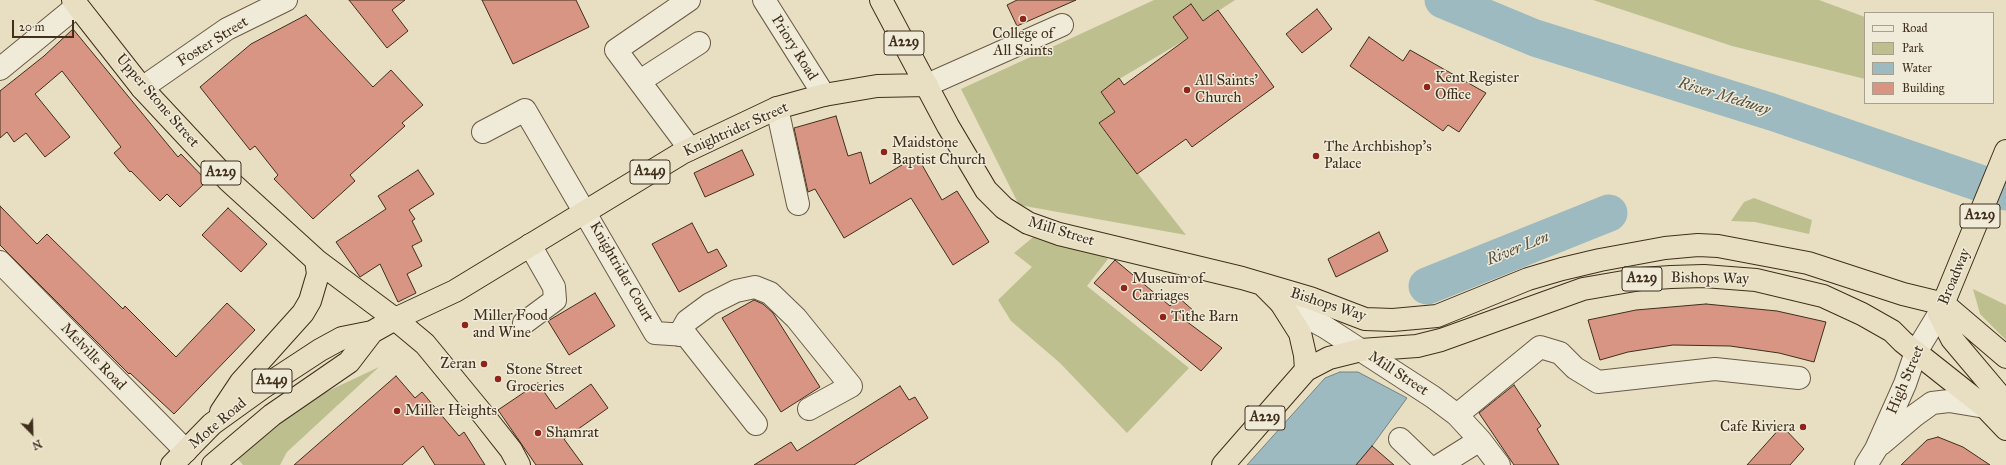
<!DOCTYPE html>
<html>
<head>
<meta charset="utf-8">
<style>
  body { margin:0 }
  #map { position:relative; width:2006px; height:465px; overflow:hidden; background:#e8dfc3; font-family:"IM FELL Great Primer",serif }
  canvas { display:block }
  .legend { position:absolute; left:1864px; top:12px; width:130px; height:92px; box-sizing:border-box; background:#f0ead8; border:1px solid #a99f8c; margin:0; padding:5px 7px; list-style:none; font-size:12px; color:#3f2f1b }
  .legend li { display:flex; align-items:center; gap:8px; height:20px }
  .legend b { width:20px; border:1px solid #a99f8c }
  .north { position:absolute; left:12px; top:413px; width:40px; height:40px; -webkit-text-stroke:3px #f0ead8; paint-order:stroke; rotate:157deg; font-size:11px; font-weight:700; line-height:16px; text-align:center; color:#3f2f1b }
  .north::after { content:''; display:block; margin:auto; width:14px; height:18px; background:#3f2f1b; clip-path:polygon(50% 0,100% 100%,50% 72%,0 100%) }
  .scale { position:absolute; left:12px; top:20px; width:62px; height:18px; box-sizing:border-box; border:2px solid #3f2f1b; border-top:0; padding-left:5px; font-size:12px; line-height:14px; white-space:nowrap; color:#3f2f1b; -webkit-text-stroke:3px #f0ead8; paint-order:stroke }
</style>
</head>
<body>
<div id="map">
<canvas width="2006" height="465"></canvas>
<ul class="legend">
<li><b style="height:5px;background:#f0ead8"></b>Road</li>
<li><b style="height:11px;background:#bebf8e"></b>Park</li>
<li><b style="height:11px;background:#9cbabf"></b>Water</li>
<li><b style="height:11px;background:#d89583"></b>Building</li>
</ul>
<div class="north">N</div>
<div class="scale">20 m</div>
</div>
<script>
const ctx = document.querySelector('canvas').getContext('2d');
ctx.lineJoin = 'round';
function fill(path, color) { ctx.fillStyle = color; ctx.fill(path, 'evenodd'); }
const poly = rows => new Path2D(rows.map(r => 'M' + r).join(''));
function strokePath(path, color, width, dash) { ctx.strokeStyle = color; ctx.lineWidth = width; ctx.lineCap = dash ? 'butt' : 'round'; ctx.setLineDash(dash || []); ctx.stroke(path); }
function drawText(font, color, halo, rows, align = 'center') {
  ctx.font = font + ' "IM FELL Great Primer",serif'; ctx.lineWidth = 3; ctx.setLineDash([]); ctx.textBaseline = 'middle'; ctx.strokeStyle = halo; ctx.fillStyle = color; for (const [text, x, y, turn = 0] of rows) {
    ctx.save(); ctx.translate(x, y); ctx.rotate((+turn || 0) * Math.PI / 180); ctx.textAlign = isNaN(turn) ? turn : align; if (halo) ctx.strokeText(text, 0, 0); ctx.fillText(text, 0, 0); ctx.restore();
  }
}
fill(poly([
  [1154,0,1235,0,1203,21,1191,5,1188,38,1116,81,1101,92,1115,112,1099,124,1186,235,1019,205,961,89],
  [1593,0,1819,0,1865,17,1865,79,1732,46],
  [1754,198,1812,220,1809,234,1755,222,1731,221,1744,202],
  [1043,229,1059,234,1108,259,1087,286,1189,368,1127,433,1060,363,1011,321,998,300,1032,267,1014,253],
  [1973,289,2006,305,2006,340,1980,314],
  [379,367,287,452,280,465,243,465,232,452,290,409]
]), '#bebf8e');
const water = poly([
  [1340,372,1358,372,1407,398,1372,446,1356,465,1247,465,1325,378,1340,372]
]);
fill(water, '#9cbabf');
strokePath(water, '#77827d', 1);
strokePath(poly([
  [1443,0,1535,38,1772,112,2006,192],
  [1427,286,1609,213]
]), '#9cbabf', 37);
const building = poly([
  [349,0,405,0,392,10,408,31,387,48,349,0],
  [482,0,576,0,589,27,513,64,482,0],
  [1017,0,1076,0,1017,26,1007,5,1017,0],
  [1191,4,1203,21,1218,10,1274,87,1192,147,1186,139,1137,174,1099,123,1115,112,1101,92,1119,78,1124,85,1188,38,1173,17,1191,4],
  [1317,9,1332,29,1302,53,1286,34,1317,9],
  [306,15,373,87,391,70,423,105,402,123,405,126,350,175,355,181,313,219,274,179,278,175,255,146,250,150,200,87,251,44,306,15],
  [73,29,178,157,181,154,207,181,180,207,167,194,160,201,131,171,130,172,114,153,121,147,62,71,35,94,70,137,45,157,26,133,14,142,7,132,0,138,0,91,44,56,73,29],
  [1369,37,1403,61,1410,50,1486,93,1459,132,1448,125,1443,131,1350,66,1369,37],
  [836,116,848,156,861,152,870,184,917,156,942,200,957,191,989,242,953,265,911,198,844,238,815,189,808,192,794,128,836,116],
  [742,150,754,175,705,197,694,173,742,150],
  [418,170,434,194,409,210,415,219,412,221,422,241,412,246,422,266,407,274,416,293,398,302,380,264,360,277,336,242,386,209,378,196,418,170],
  [0,206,37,244,47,234,123,309,125,306,176,357,227,303,255,330,174,414,130,373,129,374,0,245,0,206],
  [228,208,267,244,241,272,202,235,228,208],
  [692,223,708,253,717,249,727,266,679,292,652,244,692,223],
  [1379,232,1388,251,1336,277,1328,259,1379,232],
  [1115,260,1170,306,1178,297,1195,312,1186,321,1222,348,1201,371,1094,283,1115,260],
  [595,293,615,326,569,355,548,321,595,293],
  [754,300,763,304,773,313,820,387,781,412,722,318,754,300],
  [1706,304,1777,311,1826,322,1814,362,1779,353,1730,346,1673,345,1628,352,1600,360,1588,320,1636,310,1706,304],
  [396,376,415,398,422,392,459,436,464,432,485,465,435,465,423,446,402,465,294,465,396,376],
  [538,383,556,409,591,384,608,408,564,439,583,465,536,465,498,410,538,383],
  [1514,385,1541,426,1537,429,1559,465,1514,465,1479,413,1514,385],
  [900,386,909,400,915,397,928,418,854,465,754,465,791,442,797,451,900,386],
  [1782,426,1804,449,1790,465,1747,465,1782,426],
  [1938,437,1963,447,1990,465,1901,465,1927,440,1938,437],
  [1372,446,1394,465,1356,465,1372,446]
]);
fill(building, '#d89583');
strokePath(building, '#3f2f1b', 1);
const minor = poly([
  [689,0,616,50,690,149],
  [764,0,824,95],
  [0,69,77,6],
  [640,81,699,43],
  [927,85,1062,25],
  [142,88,227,29,286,0],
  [777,108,798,204],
  [483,132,525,110,655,333,686,335,756,424],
  [0,262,186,451],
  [1281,303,1325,327,1433,397,1457,415,1480,440,1499,465],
  [524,323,555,300,554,287,530,245],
  [679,335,687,321,710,304,736,291,755,287,770,293,796,318,851,386,809,409],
  [1457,415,1540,347,1560,353,1575,368,1598,382,1715,369,1799,378],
  [1400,439,1427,465],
  [1881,444,1914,416,1932,403,1949,401,1985,407],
  [1440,465,1480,440],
  [1866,465,1876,449,1905,384,1916,352,1939,314]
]);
const highway = poly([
  [73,0,142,88,228,180,316,260,395,319,425,344,485,417,511,450,519,465],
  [881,0,948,126,986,190,1004,208,1028,223,1059,234,1242,278,1310,298,1365,319,1393,320,1437,316,1528,279,1562,269,1600,260,1665,248,1698,245,1718,246,1808,263,1903,294,1944,304,2006,357],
  [2006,151,1939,314,1952,339,2006,403],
  [1263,285,1281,303,1300,333,1305,355,1306,370],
  [221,412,241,382,303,313,310,301,318,274,316,260],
  [172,465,212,424,262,388,320,350,342,338,372,332,395,319,455,291,682,153,777,108,824,95,877,86,927,85],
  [213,465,272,415,349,362,372,332],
  [1223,465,1306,370,1329,358,1361,350,1417,346,1441,340,1583,289,1641,279,1671,277,1704,276,1756,280,1823,296,1862,314,1892,331,1903,342,1985,407,2006,429]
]);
strokePath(minor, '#695b45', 24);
strokePath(highway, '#3f2f1b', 24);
strokePath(minor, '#f0ead8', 22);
strokePath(highway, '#e8dfc3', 22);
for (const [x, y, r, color] of [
  [1023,19,4,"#8f2418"],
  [1427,87,4,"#8f2418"],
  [1187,90,4,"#8f2418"],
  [884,152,4,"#8f2418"],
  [1316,156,4,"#8f2418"],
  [1124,288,4,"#8f2418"],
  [1163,317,4,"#8f2418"],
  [465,325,4,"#8f2418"],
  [484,364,4,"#8f2418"],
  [498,379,4,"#8f2418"],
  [397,411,4,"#8f2418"],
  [1803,427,4,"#8f2418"],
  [538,433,4,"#8f2418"]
]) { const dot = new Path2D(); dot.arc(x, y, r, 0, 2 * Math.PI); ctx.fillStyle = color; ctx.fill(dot); strokePath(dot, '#f0ead8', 1.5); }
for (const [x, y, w] of [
  [904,43,40],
  [650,172,40],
  [221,173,40],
  [1980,216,40],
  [1642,279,40],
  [272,381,40],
  [1265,418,40]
]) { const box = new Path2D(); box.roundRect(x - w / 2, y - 12, w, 24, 3); ctx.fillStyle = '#f0ead8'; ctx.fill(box); strokePath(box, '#3f2f1b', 1); }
drawText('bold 14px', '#3f2f1b', null, [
  ["A229",904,43],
  ["A249",650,172],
  ["A229",221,173],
  ["A229",1980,216],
  ["A229",1642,279],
  ["A249",272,381],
  ["A229",1265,418]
]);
drawText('15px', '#3f2f1b', '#f0ead8', [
  ["College of",1023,34,"center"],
  ["All Saints",1023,51,"center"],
  ["Kent Register",1435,78],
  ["Office",1435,95],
  ["All Saints'",1195,81],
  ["Church",1195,98],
  ["Maidstone",892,143],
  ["Baptist Church",892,160],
  ["The Archbishop's",1324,147],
  ["Palace",1324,164],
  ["Museum of",1132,279],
  ["Carriages",1132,296],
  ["Miller Food",473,316],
  ["and Wine",473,333],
  ["Tithe Barn",1171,317],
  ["Zeran",476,364,"right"],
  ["Stone Street",506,370],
  ["Groceries",506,387],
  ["Miller Heights",405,411],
  ["Cafe Riviera",1795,427,"right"],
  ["Shamrat",546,433]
], 'left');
drawText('15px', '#3f2f1b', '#f0ead8', [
  ["Foster Street",213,42,-32],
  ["Priory Road",794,48,58],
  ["Upper Stone Street",157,101,49],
  ["Knightrider Street",736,130,-24],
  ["Mill Street",1061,232,17],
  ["Knightrider Court",621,272,60],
  ["Broadway",1955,277,-67],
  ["Bishops Way",1710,279,1],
  ["Bishops Way",1328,305,18],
  ["Melville Road",93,357,46],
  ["Mill Street",1398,374,33],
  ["High Street",1906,380,-67],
  ["Mote Road",218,424,-40]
]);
drawText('italic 16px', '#565244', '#f0ead8', [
  ["River Medway",1724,97,17],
  ["River Len",1518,249,-22]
]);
</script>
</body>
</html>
